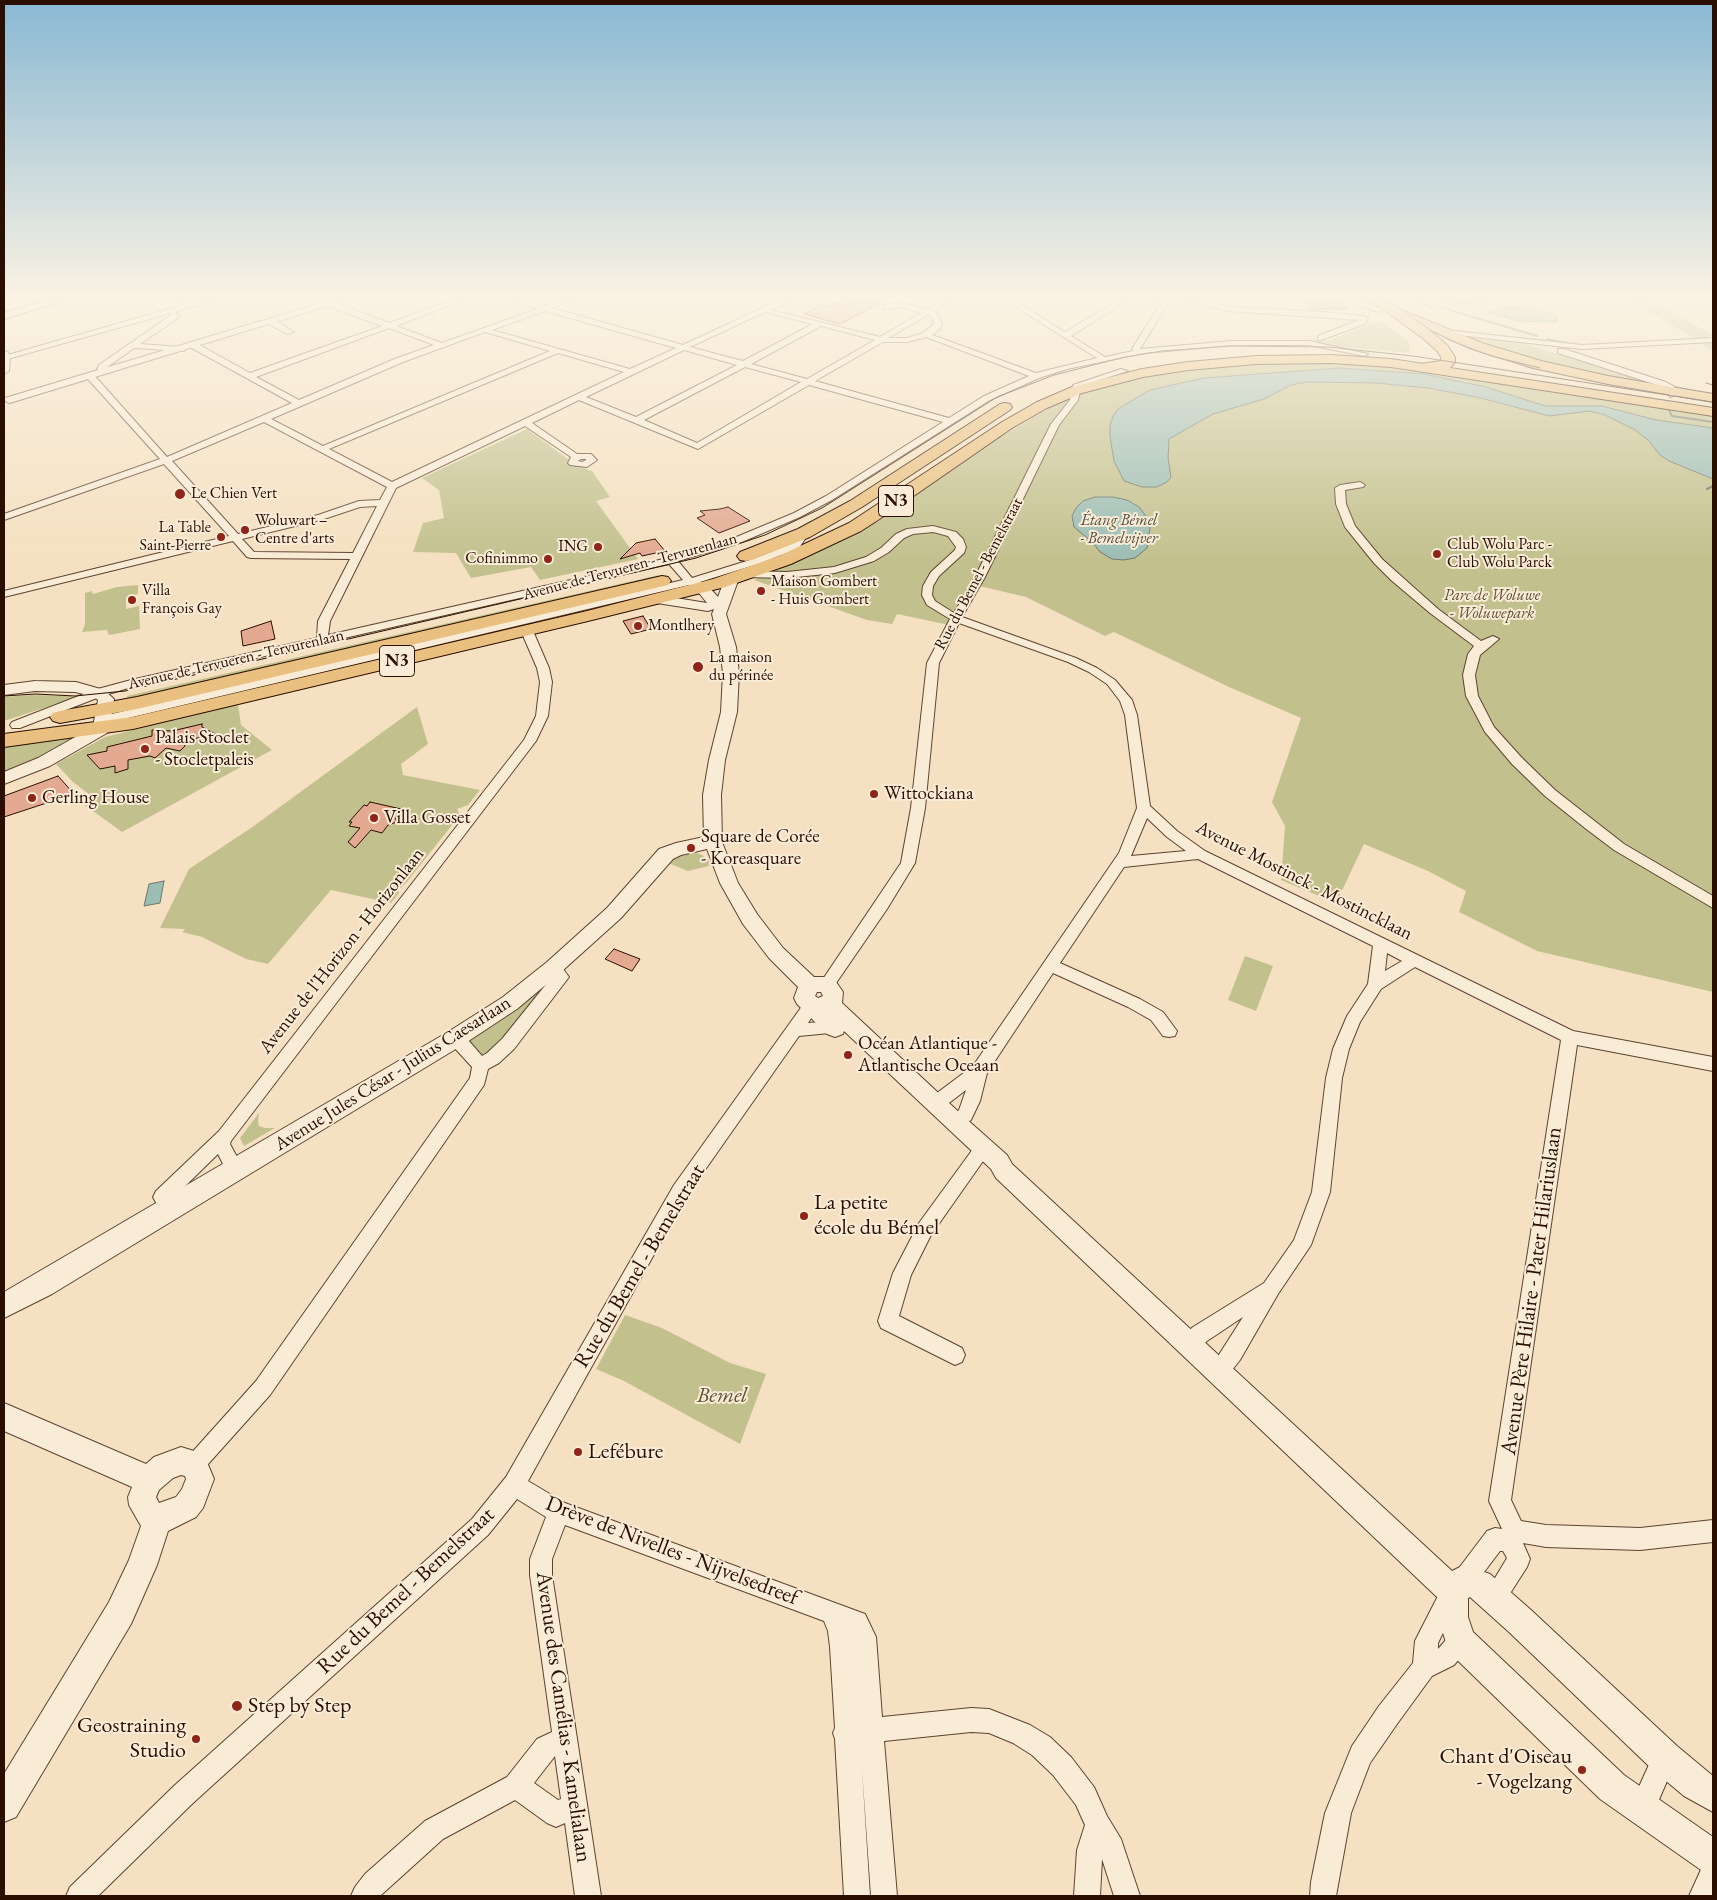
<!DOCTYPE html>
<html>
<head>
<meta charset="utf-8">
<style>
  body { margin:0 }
  #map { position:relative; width:1717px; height:1900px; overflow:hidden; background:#f5e1c1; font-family:"EB Garamond",serif }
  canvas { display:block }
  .frame { position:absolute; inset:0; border:5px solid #2a0e00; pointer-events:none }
</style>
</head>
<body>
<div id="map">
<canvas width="1717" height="1900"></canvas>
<div class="frame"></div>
</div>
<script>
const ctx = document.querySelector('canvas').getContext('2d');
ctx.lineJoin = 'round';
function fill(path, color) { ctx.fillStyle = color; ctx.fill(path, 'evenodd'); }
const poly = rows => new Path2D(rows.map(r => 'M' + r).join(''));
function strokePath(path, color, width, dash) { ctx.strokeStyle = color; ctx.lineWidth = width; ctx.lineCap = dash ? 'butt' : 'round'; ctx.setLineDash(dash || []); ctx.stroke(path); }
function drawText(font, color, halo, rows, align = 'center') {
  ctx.font = font + ' "EB Garamond",serif'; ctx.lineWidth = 4; ctx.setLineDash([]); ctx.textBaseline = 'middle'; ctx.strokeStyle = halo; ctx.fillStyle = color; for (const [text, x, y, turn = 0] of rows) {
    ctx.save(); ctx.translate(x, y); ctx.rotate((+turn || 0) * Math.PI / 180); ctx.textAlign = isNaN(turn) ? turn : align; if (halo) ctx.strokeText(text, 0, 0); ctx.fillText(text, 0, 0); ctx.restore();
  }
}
fill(poly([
  [1620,295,1641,295,1713,335,1707,337,1713,340,1713,352,1689,335],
  [1378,321,1386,324,1409,342,1409,350,1411,353,1324,345,1315,343,1310,339,1328,341],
  [1458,334,1523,343,1658,386,1521,356],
  [1310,362,1379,366,1427,371,1713,416,1713,992,1537,951,1459,912,1466,891,1428,871,1364,844,1336,903,1281,880,1285,826,1272,802,1301,718,1229,687,1114,632,1105,636,1026,597,971,584,949,625,897,614,892,624,867,620,754,580,822,550,881,520,997,439,1056,404,1068,399,1096,388,1141,377,1185,370,1251,363],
  [527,429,576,465,592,471,610,497,596,501,638,559,540,580,531,567,471,578,456,553,413,552,423,523,444,518,439,490,422,478],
  [659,575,660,577,127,699,127,696],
  [138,585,138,594,126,597,126,609,139,606,140,629,110,635,108,634,107,630,82,632,85,624,85,593,92,591,93,594,117,587],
  [31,695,71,696,74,698,4,721,4,697],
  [238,704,241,725,272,750,122,832,79,801,90,795,73,782,56,764,105,737],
  [417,707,428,744,401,764,403,775,480,790,468,805,457,809,460,815,406,883,398,890,399,893,391,903,331,890,268,964,246,959,202,937,182,932,185,929,160,928,189,869,251,828],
  [74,737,45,755,4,772,4,747],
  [694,852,702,855,713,865,688,871,666,862,681,855],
  [1245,956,1273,966,1256,1011,1228,1000],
  [555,977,495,1054,482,1059,465,1040],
  [259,1113,258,1121,259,1126,265,1128,275,1128,244,1146,240,1138],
  [625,1315,662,1328,730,1363,766,1374,740,1444,624,1381,596,1369]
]), '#c2c18e');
const water = poly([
  [1426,295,1496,295,1494,300,1460,304,1435,300,1426,295],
  [1510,306,1525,310,1542,309,1556,316,1557,322,1518,321,1487,312,1510,306],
  [1340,368,1424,374,1486,387,1545,406,1602,406,1656,420,1713,428,1713,479,1669,461,1660,455,1648,440,1635,430,1605,415,1590,411,1549,416,1481,398,1428,388,1376,383,1307,382,1291,385,1264,399,1213,414,1169,439,1168,458,1171,477,1167,482,1157,487,1142,487,1124,481,1114,461,1110,436,1110,426,1113,416,1118,409,1150,390,1204,378,1340,368],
  [1095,497,1113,497,1127,500,1139,507,1148,519,1150,528,1147,548,1135,558,1123,560,1112,559,1100,552,1093,543,1074,527,1072,516,1076,508,1083,501,1095,497],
  [164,881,160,903,144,906,149,884,164,881]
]);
fill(water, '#9cbdb4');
strokePath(water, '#6e776c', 1);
strokePath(poly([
  [1410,294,1423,304,1432,307],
  [1443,308,1537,336],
  [1547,339,1575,345],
  [1669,410,1672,416,1713,422]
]), '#6e776c', 2);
strokePath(poly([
  [1707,489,1713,486]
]), '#6e776c', 2.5);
const building = poly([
  [852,294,878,294,871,298,882,302,840,324,804,314,823,305,829,307,852,294],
  [1310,294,1334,294,1347,309,1311,309,1300,296,1310,294],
  [728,507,750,521,719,533,697,518,705,515,700,511,720,509,728,507],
  [655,539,665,551,642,556,640,553,620,559,636,543,655,539],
  [643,616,651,629,631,634,623,621,643,616],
  [271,621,275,639,243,646,241,631,271,621],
  [202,724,202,727,215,734,184,741,185,746,180,751,166,748,155,758,150,756,128,760,128,769,115,773,115,766,100,769,87,755,107,751,107,747,152,736,152,730,172,731,202,724],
  [58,776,74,794,4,817,4,796,58,776],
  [370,802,401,809,395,817,397,822,388,825,382,833,371,830,355,848,348,842,360,828,349,826,352,822,349,822,364,805,367,806,370,802],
  [614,949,640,959,632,971,605,959,614,949]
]);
fill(building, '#e4aa91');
strokePath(building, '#2a0e00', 1);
const minor = poly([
  [174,294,181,294,190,303,221,294,234,294,175,312,179,316,178,318,140,344,181,347,185,349,184,351,134,348,106,368,109,371,108,373,102,373,97,369,99,365,171,315,171,313,4,360,4,356,183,305,174,294],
  [468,294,479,294,396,326,442,343,537,309,489,294,502,294,544,306,578,294,589,294,552,308,683,345,792,294,802,294,771,310,880,337,921,313,904,307,888,309,885,309,885,305,893,303,905,303,926,310,953,294,962,294,933,312,937,313,942,324,939,330,932,335,1036,373,1097,358,995,294,1004,294,1065,332,1129,294,1138,294,1071,336,1105,357,1133,351,1132,349,1160,304,1148,294,1156,294,1168,303,1140,349,1232,341,1309,341,1368,354,1364,356,1309,345,1232,345,1144,353,1067,369,1039,378,990,400,832,500,800,517,742,542,678,561,692,578,753,559,791,544,800,531,804,530,809,533,799,548,761,563,700,582,704,586,703,588,699,589,689,585,103,724,97,720,103,716,683,580,669,564,138,685,102,696,20,728,12,728,10,725,12,722,94,690,131,680,317,638,318,621,350,559,251,558,247,557,233,541,4,597,4,591,229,536,164,464,4,520,4,514,160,459,87,378,87,374,93,374,167,457,292,403,190,347,190,343,196,343,250,373,382,326,327,306,327,302,333,302,389,323,468,294],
  [545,311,676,348,630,369,492,330,545,311],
  [765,312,813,324,743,361,690,347,765,312],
  [928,315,931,316,934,324,923,333,907,338,888,338,928,315],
  [821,326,875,340,807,379,751,364,821,326],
  [389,328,434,345,397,358,299,400,256,377,389,328],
  [485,332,550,351,323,446,271,419,403,362,485,332],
  [926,337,1029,376,984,396,949,418,815,381,883,342,907,342,926,337],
  [684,350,737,365,636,417,586,397,684,350],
  [558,353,624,372,392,482,329,449,558,353],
  [745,367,801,382,697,443,644,420,745,367],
  [809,385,943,422,826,496,794,513,734,538,668,558,328,635,330,621,396,488,525,426,571,457,568,463,570,465,587,467,597,460,591,454,577,454,532,423,579,400,698,449,809,385],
  [264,422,387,487,380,500,359,501,318,515,238,534,172,461,264,422],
  [581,459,586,459,586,460,582,462,578,461,581,459],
  [377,506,353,553,254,552,242,539,324,519,360,507,377,506],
  [1159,294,1174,294,1229,307,1325,312,1364,316,1368,318,1365,324,1321,340,1318,340,1318,336,1359,320,1229,311,1159,294],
  [1346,294,1354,294,1360,300,1383,310,1379,312,1354,304,1346,294],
  [1698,294,1708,294,1713,297,1713,302,1698,294],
  [269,320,275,320,294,332,287,334,269,324,269,320],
  [1437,329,1582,345,1713,338,1713,342,1582,349,1440,333,1437,333,1437,329],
  [1558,349,1564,349,1666,382,1675,387,1677,395,1670,397,1668,390,1660,386,1558,353,1558,349],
  [1121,369,1128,371,1081,386,1078,400,1059,425,985,577,962,617,1076,658,1097,668,1115,680,1132,700,1137,715,1150,806,1177,831,1205,851,1573,1031,1713,1057,1713,1071,1577,1045,1511,1500,1521,1521,1546,1525,1640,1528,1713,1520,1713,1542,1640,1550,1546,1547,1523,1543,1530,1559,1527,1567,1502,1606,1494,1609,1486,1606,1483,1598,1507,1558,1503,1551,1500,1551,1472,1588,1464,1591,1456,1588,1453,1580,1456,1572,1487,1531,1495,1528,1502,1529,1489,1501,1561,1040,1415,967,1381,989,1360,1022,1349,1049,1342,1078,1330,1192,1311,1245,1278,1294,1240,1360,1225,1379,1218,1382,1211,1379,1208,1372,1243,1317,1207,1341,1195,1352,1188,1355,1181,1352,1178,1345,1181,1338,1193,1327,1264,1283,1294,1240,1312,1192,1326,1078,1333,1049,1347,1016,1368,984,1373,946,1198,859,1124,867,1060,963,1140,999,1163,1012,1177,1031,1175,1036,1169,1037,1163,1036,1151,1020,1128,1007,1053,973,987,1073,980,1101,971,1120,955,1130,949,1128,946,1123,949,1118,959,1110,966,1090,941,1109,935,1111,929,1109,927,1104,929,1099,973,1066,1119,853,1137,808,1125,715,1120,701,1107,684,1089,672,1068,662,959,623,939,663,925,808,915,863,887,909,832,989,827,991,822,989,819,985,901,863,911,808,927,663,950,619,927,605,922,595,923,586,931,572,955,550,956,547,948,536,933,532,913,534,904,538,889,552,874,561,835,573,787,578,744,577,739,574,744,571,787,572,834,567,866,557,881,548,896,534,907,529,933,526,956,532,963,539,966,547,964,553,939,576,933,586,932,595,935,601,954,613,975,577,1051,424,1070,400,1073,385,1121,369],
  [1147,818,1167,837,1186,851,1131,856,1147,818],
  [1387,953,1402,961,1385,971,1387,953],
  [1360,482,1365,485,1363,487,1345,490,1346,504,1355,526,1382,559,1438,609,1481,641,1493,636,1499,639,1480,655,1475,675,1478,696,1494,727,1522,758,1555,790,1624,844,1713,896,1713,908,1614,850,1585,828,1545,796,1512,764,1485,732,1466,696,1463,675,1468,654,1474,646,1430,613,1391,580,1374,563,1345,527,1336,504,1335,488,1340,485,1360,482],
  [527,628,533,631,549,668,552,682,548,716,536,741,231,1141,230,1144,244,1170,241,1176,235,1178,229,1176,218,1154,172,1199,178,1210,175,1216,169,1218,163,1216,153,1197,156,1191,219,1131,524,740,536,716,540,682,537,668,521,631,527,628],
  [554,961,559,963,566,973,569,977,566,981,514,1049,499,1063,488,1069,484,1085,270,1395,201,1472,194,1476,187,1472,183,1465,187,1458,256,1381,470,1078,472,1067,450,1043,448,1038,450,1033,456,1032,462,1033,482,1056,487,1053,502,1039,552,977,546,967,549,963,554,961],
  [811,1000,817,1002,819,1006,808,1023,834,1021,840,1022,842,1027,840,1032,799,1036,686,1197,528,1481,565,1503,865,1614,876,1637,882,1717,971,1708,989,1709,1030,1725,1050,1737,1071,1757,1094,1787,1107,1816,1121,1839,1140,1896,1114,1896,1102,1859,1100,1896,1074,1896,1077,1850,1085,1825,1076,1805,1053,1775,1032,1755,1013,1743,989,1733,971,1732,884,1741,897,1896,871,1896,862,1769,870,1896,844,1896,835,1739,833,1733,835,1728,830,1647,828,1631,824,1621,565,1525,552,1559,552,1575,601,1896,575,1896,565,1823,556,1827,547,1823,515,1800,443,1839,380,1896,351,1896,355,1887,365,1874,425,1821,507,1777,537,1739,552,1732,530,1575,530,1559,546,1517,517,1499,488,1535,193,1803,98,1896,66,1896,70,1887,175,1785,472,1519,506,1477,674,1185,805,1002,811,1000],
  [555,1756,561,1799,558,1800,534,1783,555,1756],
  [979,1146,985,1149,988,1154,931,1235,911,1275,899,1316,962,1348,965,1355,962,1362,955,1365,881,1328,878,1321,893,1273,919,1223,973,1149,979,1146],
  [1448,1589,1456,1592,1459,1600,1438,1643,1438,1649,1452,1633,1460,1629,1468,1633,1472,1641,1468,1649,1454,1665,1432,1676,1397,1724,1370,1763,1351,1813,1336,1896,1310,1896,1311,1882,1325,1813,1352,1746,1379,1706,1413,1663,1415,1641,1419,1633,1440,1592,1448,1589],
  [1665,1746,1674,1749,1677,1758,1651,1818,1642,1822,1633,1818,1629,1809,1656,1749,1665,1746],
  [1713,1859,1713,1896,1689,1896,1704,1863,1713,1859]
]);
const tertiary = poly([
  [351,294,367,294,13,402,9,403,4,400,5,398,351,294],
  [4,351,8,352,10,357,9,371,4,374,4,351],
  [732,574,739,578,726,614,736,647,739,673,737,712,725,760,721,795,722,842,738,883,757,914,783,948,814,977,827,977,834,979,843,992,842,1003,963,1116,1007,1155,1012,1164,1452,1571,1464,1565,1490,1574,1531,1610,1677,1746,1713,1776,1713,1812,1684,1796,1653,1770,1509,1632,1470,1597,1468,1598,1468,1617,1473,1632,1624,1775,1713,1837,1713,1875,1701,1870,1600,1799,1449,1652,1438,1617,1438,1598,996,1178,991,1169,844,1031,843,1034,835,1037,827,1034,797,1004,794,998,798,987,769,958,743,924,720,883,707,849,681,855,673,859,621,918,561,972,517,1009,464,1044,52,1294,4,1318,4,1292,448,1032,503,997,547,962,607,908,659,849,676,843,704,837,703,795,709,760,721,712,723,673,720,647,712,614,714,609,708,611,657,603,652,602,650,599,652,596,657,595,707,603,695,588,697,585,707,585,718,597,725,578,732,574],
  [817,992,821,992,823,996,818,998,815,996,817,992],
  [35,681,76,682,104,690,114,699,109,729,107,733,50,766,4,784,4,772,38,758,93,727,98,700,92,696,75,692,35,691,4,695,4,685,35,681],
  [4,1403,146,1464,154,1457,181,1447,194,1451,204,1455,214,1479,203,1508,196,1517,168,1531,157,1565,131,1624,16,1817,4,1822,4,1774,109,1602,129,1560,141,1526,129,1505,128,1497,132,1487,4,1431,4,1403],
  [181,1475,185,1476,186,1479,182,1489,176,1497,159,1503,156,1497,159,1490,173,1478,181,1475]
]);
const secondary = poly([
  [65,294,83,294,4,319,4,313,65,294]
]);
const primary = poly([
  [1331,355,1391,359,1713,408,1713,416,1391,367,1331,363,1256,364,1188,370,1143,377,1082,393,1047,408,1012,428,892,511,861,531,791,564,725,587,588,621,133,729,4,747,4,734,133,717,587,611,713,579,779,556,849,523,1002,422,1037,402,1072,387,1142,369,1188,362,1256,356,1331,355],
  [1005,403,1010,404,1012,407,1010,410,862,507,810,537,752,560,746,561,740,560,737,556,740,552,798,529,850,501,1000,404,1005,403],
  [662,576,668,577,671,581,668,585,137,709,60,723,53,721,50,717,53,713,60,711,137,697,662,576]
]);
const trunk = poly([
  [1362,294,1377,294,1397,308,1482,343,1541,361,1608,376,1713,394,1713,402,1608,384,1533,368,1472,349,1428,329,1447,345,1455,357,1455,362,1450,368,1445,369,1421,370,1419,367,1421,364,1441,361,1441,357,1437,351,1424,339,1362,294]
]);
strokePath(minor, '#5d4330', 2);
strokePath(tertiary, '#5d4330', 2);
strokePath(secondary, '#2a0e00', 2);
strokePath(primary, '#2a0e00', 2);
strokePath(trunk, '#2a0e00', 2);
fill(minor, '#f8ecd7');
fill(tertiary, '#f8ecd7');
fill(secondary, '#f8ecd7');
fill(primary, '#eac080');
fill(trunk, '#eac080');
strokePath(poly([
  [1380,294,1429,329,1449,340,1491,356,1540,368],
  [1706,383,1713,385],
  [4,696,35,694,75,696,125,691,696,558,765,535,822,508,997,397,1054,375,1125,357,1162,351,1231,346,1328,347,1413,356,1713,402]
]), '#2a0e00', 1);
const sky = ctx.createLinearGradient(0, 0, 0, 560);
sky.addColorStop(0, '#89b8d3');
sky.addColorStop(0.53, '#faf2e3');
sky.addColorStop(1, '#faf2e300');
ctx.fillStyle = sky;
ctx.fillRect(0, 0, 1717, 560);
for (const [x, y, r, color] of [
  [180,494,6,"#8f2418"],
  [245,530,5,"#8f2418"],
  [221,537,5,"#8f2418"],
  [598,547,5,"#8f2418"],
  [1437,554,5,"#8f2418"],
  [548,559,5,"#8f2418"],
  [761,591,5,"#8f2418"],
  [132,600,5,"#8f2418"],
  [638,626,5,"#8f2418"],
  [698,667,6,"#8f2418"],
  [145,749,5,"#8f2418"],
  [874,794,5,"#8f2418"],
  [32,798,5,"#8f2418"],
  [374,818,5,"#8f2418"],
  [691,848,5,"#8f2418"],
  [848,1055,5,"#8f2418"],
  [804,1216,5,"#8f2418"],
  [578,1452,5,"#8f2418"],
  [237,1706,6,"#8f2418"],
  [196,1739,5,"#8f2418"],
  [1582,1770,5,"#8f2418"]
]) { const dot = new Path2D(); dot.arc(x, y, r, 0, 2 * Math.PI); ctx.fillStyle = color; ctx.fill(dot); strokePath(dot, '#f8ecd7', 2); }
drawText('16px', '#2a0e00', '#f8ecd7', [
  ["Le Chien Vert",191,494],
  ["Woluwart –",255,521],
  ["Centre d'arts",255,539],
  ["La Table",211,528,"right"],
  ["Saint-Pierre",211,546,"right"],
  ["Club Wolu Parc -",1447,545],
  ["Club Wolu Parck",1447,563],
  ["ING",588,547,"right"],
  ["Cofinimmo",538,559,"right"],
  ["Maison Gombert",771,582],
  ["- Huis Gombert",771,600],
  ["Villa",142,591],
  ["François Gay",142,609],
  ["Montlhery",648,626],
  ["La maison",709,658],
  ["du périnée",709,676]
], 'left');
drawText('italic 16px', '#524b3f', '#f8ecd7', [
  ["Étang Bémel",1119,521],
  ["- Bemelvijver",1119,539]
]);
drawText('16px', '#2a0e00', '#f8ecd7', [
  ["Avenue de Tervueren - Tervurenlaan",630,567,-15],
  ["Rue du Bemel - Bemelstraat",979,574,-62],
  ["Avenue de Tervueren - Tervurenlaan",236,660,-13]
]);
drawText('italic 16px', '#5f4d32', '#f8ecd7', [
  ["Parc de Woluwe",1492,596],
  ["- Woluwepark",1492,614]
]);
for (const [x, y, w] of [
  [896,501,35],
  [397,661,35]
]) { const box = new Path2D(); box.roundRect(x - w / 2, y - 15.5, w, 31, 4); ctx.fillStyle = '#f8ecd7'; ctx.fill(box); strokePath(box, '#2a0e00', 1); }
drawText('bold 18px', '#2a0e00', null, [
  ["N3",896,501],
  ["N3",397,661]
]);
drawText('19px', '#2a0e00', '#f8ecd7', [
  ["Palais Stoclet",155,738],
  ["- Stocletpaleis",155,760],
  ["Wittockiana",884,794],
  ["Gerling House",42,798],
  ["Villa Gosset",384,818],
  ["Square de Corée",701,837],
  ["- Koreasquare",701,859],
  ["Océan Atlantique -",858,1044],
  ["Atlantische Oceaan",858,1066]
], 'left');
drawText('19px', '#2a0e00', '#f8ecd7', [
  ["Avenue Mostinck - Mostincklaan",1304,881,27],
  ["Avenue de l'Horizon - Horizonlaan",342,951,-52],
  ["Avenue Jules César - Julius Caesarlaan",393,1074,-32]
]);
drawText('22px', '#2a0e00', '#f8ecd7', [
  ["La petite",814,1203],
  ["école du Bémel",814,1228],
  ["Lefébure",588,1452],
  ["Step by Step",248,1706],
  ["Geostraining",186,1726,"right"],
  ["Studio",186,1751,"right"],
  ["Chant d'Oiseau",1572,1757,"right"],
  ["- Vogelzang",1572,1782,"right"]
], 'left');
drawText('22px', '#2a0e00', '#f8ecd7', [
  ["Rue du Bemel - Bemelstraat",640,1266,-59],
  ["Avenue Père Hilaire - Pater Hilariuslaan",1532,1291,-82],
  ["Drève de Nivelles - Nijvelsedreef",672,1551,21],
  ["Rue du Bemel - Bemelstraat",406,1591,-43],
  ["Avenue des Camélias - Kamelialaan",563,1717,82]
]);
drawText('italic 22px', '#5f4d32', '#f8ecd7', [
  ["Bemel",722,1396]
]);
</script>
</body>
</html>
